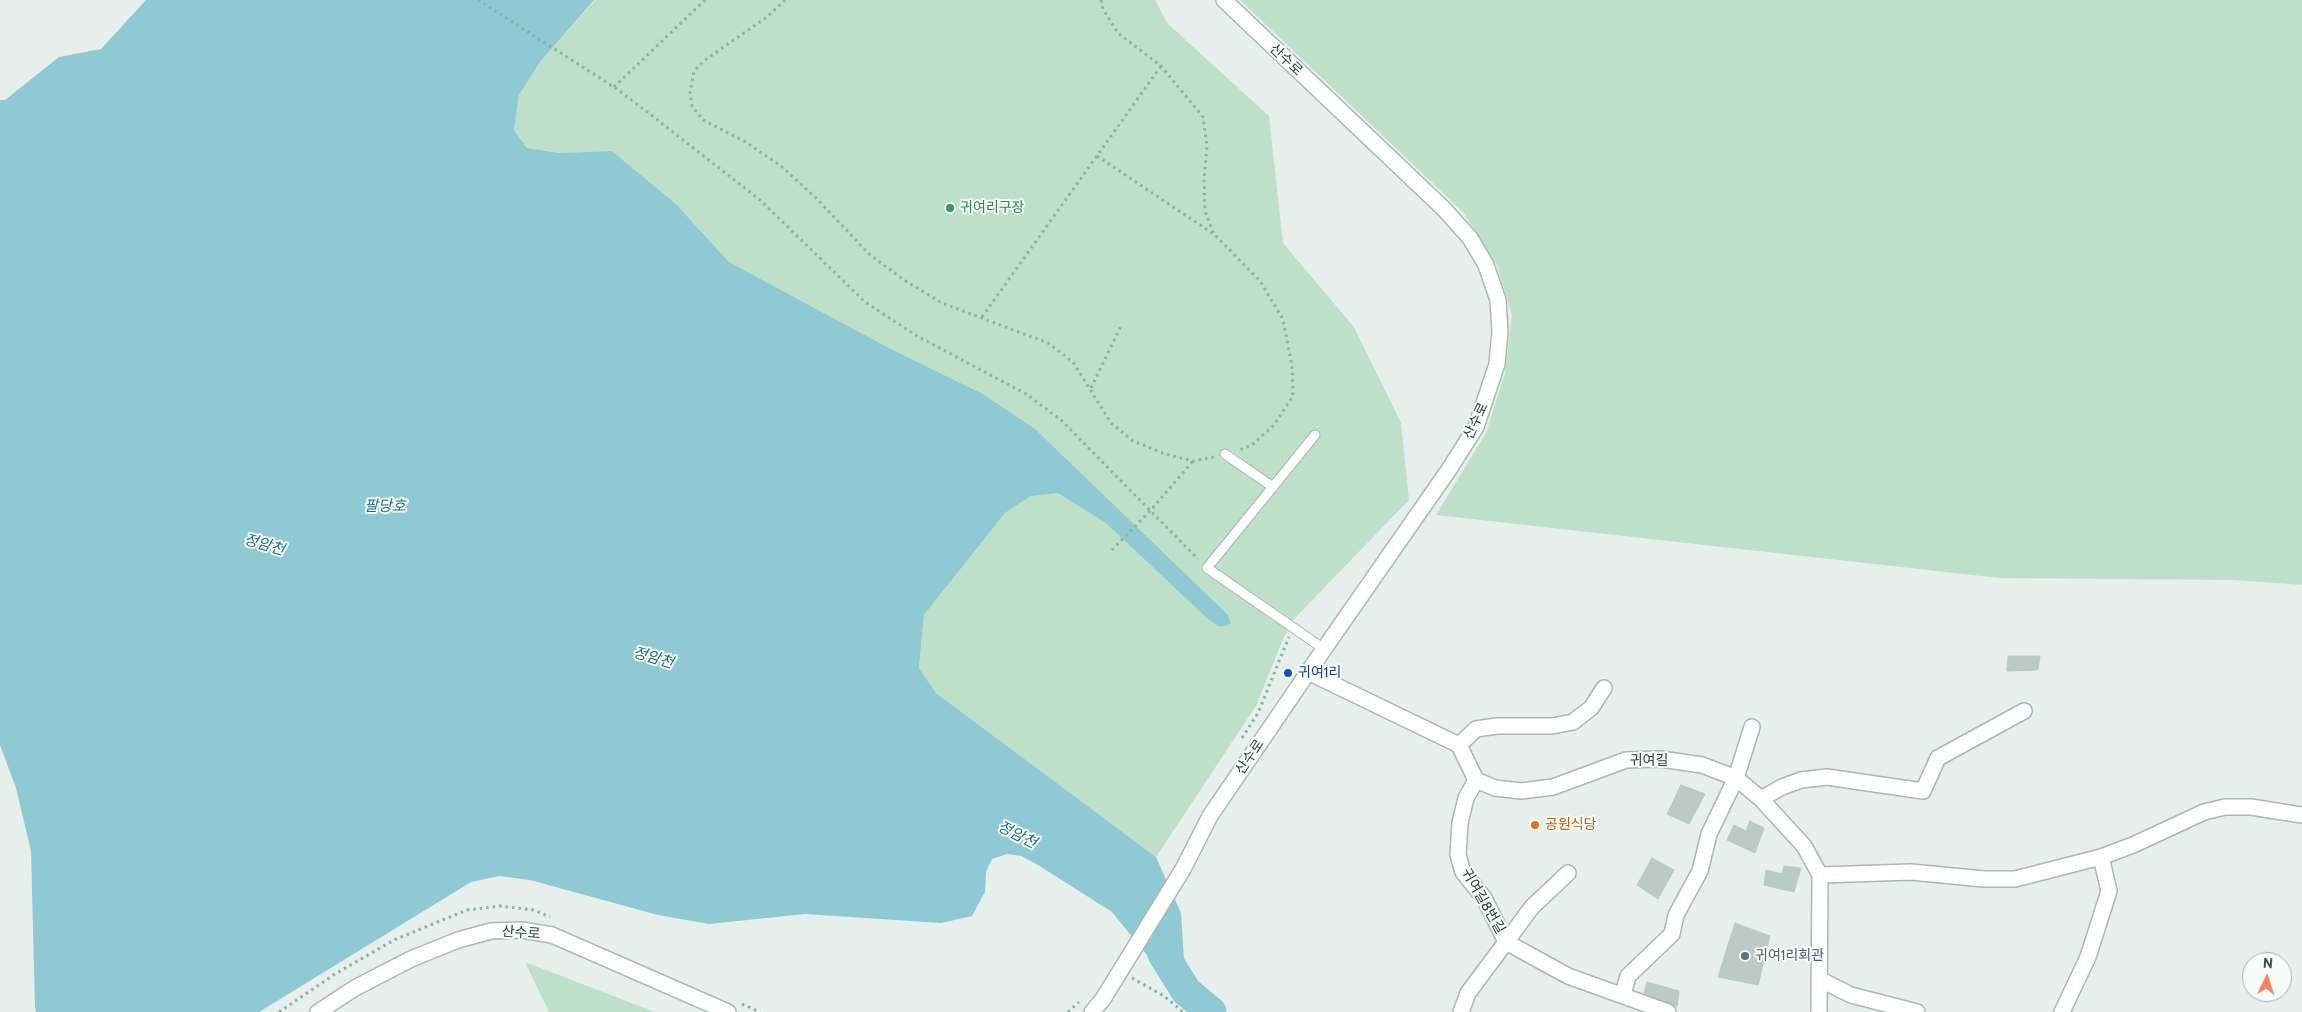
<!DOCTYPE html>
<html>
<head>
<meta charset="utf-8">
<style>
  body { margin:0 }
  #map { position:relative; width:2302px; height:1012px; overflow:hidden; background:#e6efeb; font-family:Cabin,sans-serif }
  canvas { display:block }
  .north { position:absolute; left:2242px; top:952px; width:50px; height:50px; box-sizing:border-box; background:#f7fbf9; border:1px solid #a3b1ad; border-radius:50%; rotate:4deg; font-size:14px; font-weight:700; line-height:20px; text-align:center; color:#24423a }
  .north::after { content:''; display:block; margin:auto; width:18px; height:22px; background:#f4845f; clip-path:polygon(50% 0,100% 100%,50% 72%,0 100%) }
</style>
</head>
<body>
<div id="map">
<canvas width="2302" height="1012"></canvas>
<div class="north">N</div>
</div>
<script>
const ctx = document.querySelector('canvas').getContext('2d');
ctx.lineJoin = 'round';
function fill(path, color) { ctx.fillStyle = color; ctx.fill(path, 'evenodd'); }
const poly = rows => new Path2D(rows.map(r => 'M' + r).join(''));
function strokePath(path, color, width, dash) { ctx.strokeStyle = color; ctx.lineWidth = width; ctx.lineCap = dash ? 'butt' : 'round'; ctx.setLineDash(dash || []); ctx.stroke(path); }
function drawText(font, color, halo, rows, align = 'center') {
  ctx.font = font + ' Cabin,"Noto Sans KR",sans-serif'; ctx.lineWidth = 4; ctx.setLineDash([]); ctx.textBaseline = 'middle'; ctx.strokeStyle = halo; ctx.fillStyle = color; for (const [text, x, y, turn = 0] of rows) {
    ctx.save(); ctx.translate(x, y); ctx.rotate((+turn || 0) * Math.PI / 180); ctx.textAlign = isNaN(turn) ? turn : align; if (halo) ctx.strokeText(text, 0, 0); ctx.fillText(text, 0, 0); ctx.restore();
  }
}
fill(poly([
  [595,0,1155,0,1168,24,1269,116,1283,243,1354,327,1401,423,1409,500,1294,619,1283,639,1256,706,1156,857,936,693,919,668,924,615,1005,513,1031,496,1034,428,983,394,889,348,729,262,676,204,612,151,559,153,527,148,514,130,519,95,540,62],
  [1240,0,2302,0,2302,585,2233,580,1999,578,1436,515,1486,433,1505,373,1512,315,1497,265,1463,212],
  [525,962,655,1012,549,1012]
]), '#bfe0c8');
fill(poly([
  [146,0,594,0,540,62,519,95,514,130,527,148,559,153,612,151,676,204,729,262,889,348,983,394,1034,428,1227,614,1231,623,1226,626,1218,626,1208,619,1106,523,1058,493,1031,496,1005,513,924,615,919,668,936,693,1156,857,1181,913,1186,991,1155,965,1112,912,1038,865,1021,856,1007,854,992,859,986,872,985,892,972,916,941,923,805,914,709,924,658,915,530,880,499,876,471,882,259,1012,36,1012,35,1007,31,851,16,788,0,745,0,100,5,100,59,57,101,49]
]), '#8ec9d4');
strokePath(poly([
  [1163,954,1186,991,1211,1012]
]), '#8ec9d4', 31);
const building = poly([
  [2008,656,2040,656,2038,670,2007,671,2008,656],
  [1681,785,1705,794,1689,824,1667,814,1681,785],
  [1750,821,1764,828,1755,853,1727,840,1734,825,1746,831,1750,821],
  [1652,858,1674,870,1658,899,1637,885,1652,858],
  [1784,866,1801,868,1794,892,1764,885,1766,870,1782,874,1784,866],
  [1735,923,1770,936,1758,985,1718,977,1735,923],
  [1647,982,1679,991,1677,1007,1644,993,1647,982]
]);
fill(building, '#bbcac4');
strokePath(building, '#b8c9c2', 1);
const lane = poly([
  [1315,435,1207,568,1324,649],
  [1225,454,1273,487]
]);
const street = poly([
  [1308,672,1459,745,1476,780,1495,788,1521,791,1553,787,1626,760,1661,759,1702,765,1736,778,1761,799,1804,846,1820,875,1819,1012],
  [1459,745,1476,729,1497,726,1552,726,1573,722,1591,708,1604,688],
  [1761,799,1782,787,1801,780,1827,777,1923,791,1938,758,2024,711],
  [1568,873,1532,907,1506,942,1568,976,1668,1012],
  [1820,875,1911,872,1984,879,2015,879,2101,857,2133,845,2204,812,2225,807,2251,807,2302,815],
  [1819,979,1851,995,1917,1012],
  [1623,994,1628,976,1672,934,1676,915,1700,871,1709,834,1736,778,1752,727],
  [1461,1012,1468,993,1506,942,1484,898,1463,872,1458,855,1460,823,1466,798,1476,780],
  [2062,1012,2088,957,2109,891,2101,857]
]);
const secondary = poly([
  [318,1012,355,988,411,959,458,940,491,931,522,930,552,935,728,1012],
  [1092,1012,1103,999,1183,869,1210,816,1324,649,1448,471,1476,427,1497,364,1500,332,1498,300,1486,265,1470,238,1444,209,1224,0]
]);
strokePath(lane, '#a8b8b2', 11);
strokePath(street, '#a8b8b2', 18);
strokePath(secondary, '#a4bbb3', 18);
strokePath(poly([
  [478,0,614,87,646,111,760,200,865,302,917,336,1026,394,1061,420,1198,559],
  [785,0,767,17,705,60,694,71,690,92,692,106,703,120,744,141,781,166,816,198,869,254,904,280,942,303,1048,343,1073,362,1111,423,1133,441,1165,454,1193,461,1214,457],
  [1101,0,1103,9,1118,33,1161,66,1203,117,1207,146,1204,181,1205,211,1214,234],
  [614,87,705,0],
  [1097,156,1215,235,1260,281,1283,319,1292,366,1293,396,1274,425,1252,445,1239,450],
  [982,317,1161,66],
  [1091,388,1122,324],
  [1112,550,1150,511,1193,461],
  [1242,738,1258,713,1289,637],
  [1132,978,1164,996,1183,1012],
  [742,1004,760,1012],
  [279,1012,335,974,394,940,467,910,500,906,534,910,550,917],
  [1068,1012,1079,1002]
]), '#86b3a5', 3, [2.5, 4]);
strokePath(lane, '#fff', 9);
strokePath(street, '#fff', 15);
strokePath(secondary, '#fff', 15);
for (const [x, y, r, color] of [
  [950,208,5,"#2e9e5b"],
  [1288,673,5,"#1a4fb4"],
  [1535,825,5,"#e8710a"],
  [1745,956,5,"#5c6f8a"]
]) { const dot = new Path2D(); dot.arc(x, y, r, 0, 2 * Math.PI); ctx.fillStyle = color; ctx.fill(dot); strokePath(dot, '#f7fbf9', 2); }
drawText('14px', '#24423a', '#f7fbf9', [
  ["산수로",1286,60,43],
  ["산수로",1476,421,-65],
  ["산수로",1250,757,-56],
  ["귀여길",1649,761],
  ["귀여길8번길",1483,901,60],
  ["산수로",521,933,4]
]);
drawText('14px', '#27864d', '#f7fbf9', [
  ["귀여리구장",960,208]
], 'left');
drawText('14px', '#164399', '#f7fbf9', [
  ["귀여1리",1298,673]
], 'left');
drawText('14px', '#c56008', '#f7fbf9', [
  ["공원식당",1545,825]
], 'left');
drawText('14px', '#4e5e75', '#f7fbf9', [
  ["귀여1리회관",1755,956]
], 'left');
drawText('italic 15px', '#1c6f80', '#f7fbf9', [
  ["팔당호",385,507],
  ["정암천",264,545,16],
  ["정암천",653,658,16],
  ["정암천",1017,835,27]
]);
</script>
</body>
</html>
